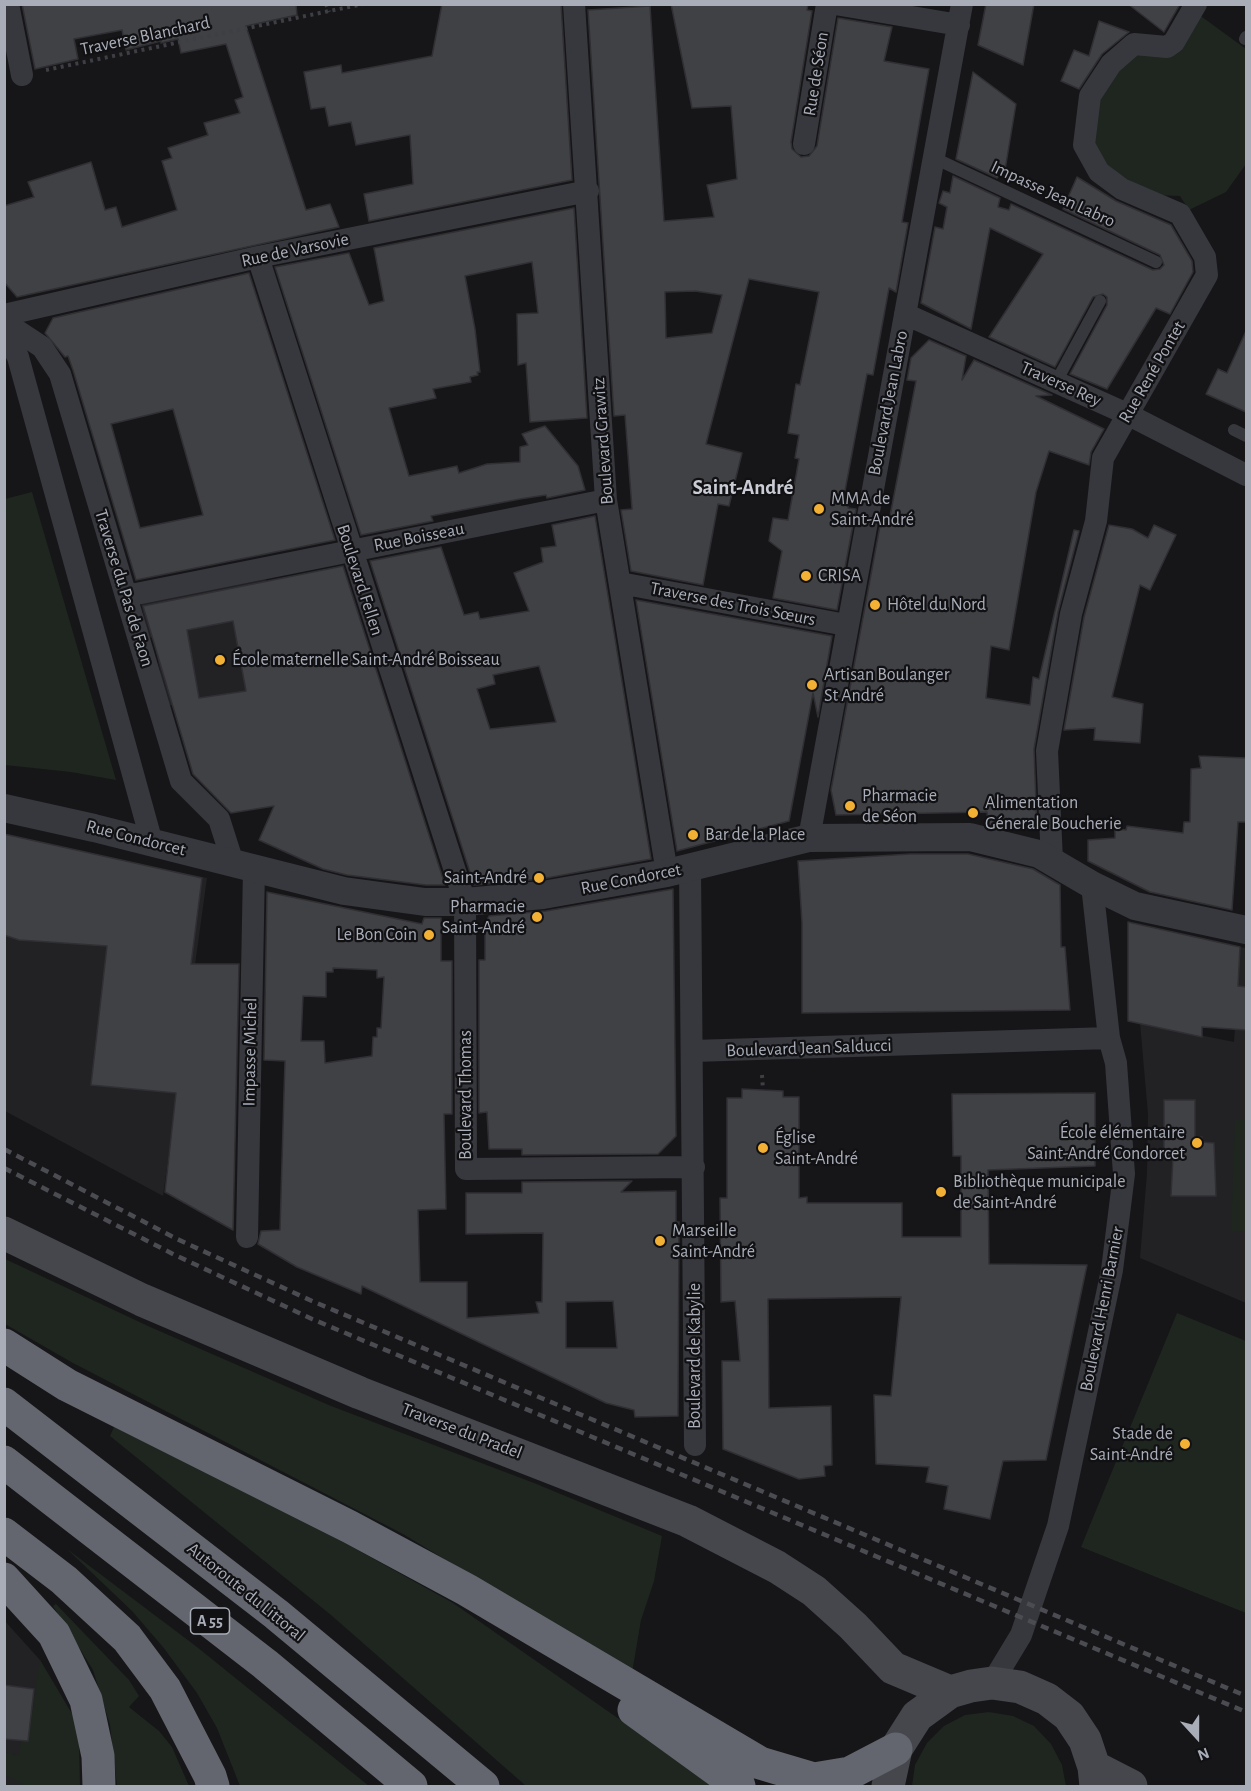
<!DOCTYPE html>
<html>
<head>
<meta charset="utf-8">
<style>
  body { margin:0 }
  #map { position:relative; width:1251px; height:1791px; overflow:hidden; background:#161618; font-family:"Alegreya Sans",sans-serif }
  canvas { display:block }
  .frame { position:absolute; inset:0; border:6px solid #a8adb8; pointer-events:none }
  .north { position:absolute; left:1167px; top:1707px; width:60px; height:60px; -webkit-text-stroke:4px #111113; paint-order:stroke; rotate:159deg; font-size:16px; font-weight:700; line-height:24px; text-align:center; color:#a8adb8 }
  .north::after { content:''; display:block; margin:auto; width:21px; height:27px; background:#a8adb8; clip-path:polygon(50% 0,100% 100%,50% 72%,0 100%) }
</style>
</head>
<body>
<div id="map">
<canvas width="1251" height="1791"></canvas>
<div class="frame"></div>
<div class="north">N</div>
</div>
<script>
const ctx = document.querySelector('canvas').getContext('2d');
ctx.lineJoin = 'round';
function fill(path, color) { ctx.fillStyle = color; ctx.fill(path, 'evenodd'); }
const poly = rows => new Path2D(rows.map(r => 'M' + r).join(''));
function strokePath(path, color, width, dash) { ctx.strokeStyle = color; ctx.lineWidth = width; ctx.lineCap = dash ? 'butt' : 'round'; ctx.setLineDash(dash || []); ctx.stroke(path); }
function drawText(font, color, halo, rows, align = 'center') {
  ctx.font = font + ' "Alegreya Sans",sans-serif'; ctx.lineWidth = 4.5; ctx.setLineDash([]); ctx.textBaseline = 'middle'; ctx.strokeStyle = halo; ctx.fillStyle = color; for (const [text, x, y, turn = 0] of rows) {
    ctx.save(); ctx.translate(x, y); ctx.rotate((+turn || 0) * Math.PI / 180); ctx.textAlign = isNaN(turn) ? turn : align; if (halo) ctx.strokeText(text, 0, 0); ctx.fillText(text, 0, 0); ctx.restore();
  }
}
fill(poly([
  [266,579,286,683,167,706,153,637,148,638,141,603],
  [4,837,207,878,163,1196,5,1111],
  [1240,947,1246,948,1246,1303,1140,1258,1147,1173,1148,1114,1140,1023,1234,1042],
  [4,1620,40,1660,75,1719,37,1786,5,1786]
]), '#222225');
fill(poly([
  [1198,14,1246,49,1246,164,1226,192,1189,210,1180,196,1151,195,1101,162,1094,144,1099,95,1132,54,1171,53],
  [32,492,116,780,71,772,5,765,5,499],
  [1235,1120,1246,1120,1246,1231,1231,1231],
  [5,1259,148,1326,331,1406,534,1483,662,1536,654,1581,641,1620,632,1673,403,1534,73,1363,5,1324],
  [1177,1313,1246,1341,1246,1613,1081,1547],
  [114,1427,327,1533,453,1603,715,1786,526,1786,331,1615,110,1436],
  [67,1549,197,1647,369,1786,240,1786,217,1728,197,1693,163,1647,132,1611],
  [56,1604,129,1680,139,1696,129,1707,159,1731,172,1747,189,1786,117,1786,110,1725,93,1670,53,1606],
  [40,1660,75,1719,79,1741,80,1786,23,1786,22,1783,5,1775,5,1752,19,1756,21,1741,28,1741],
  [989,1712,1013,1716,1034,1726,1051,1744,1062,1765,1066,1786,912,1786,915,1765,927,1743,944,1726,965,1715]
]), '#1e261f');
const building = poly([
  [22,4,296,4,297,15,246,26,306,210,330,204,339,227,17,297,4,282,4,206,34,197,28,182,91,162,105,210,116,207,122,227,177,210,162,161,172,158,168,148,208,135,204,123,240,113,235,100,243,97,226,44,181,53,178,39,161,43,161,41,126,50,122,30,74,39,78,59,35,69,22,4],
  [442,4,561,4,572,180,369,221,364,194,413,184,410,135,356,145,351,122,329,126,325,107,311,109,304,72,341,65,342,73,432,56,442,4],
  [671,4,808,4,807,10,812,11,791,142,792,149,801,157,809,156,817,146,838,18,892,27,884,61,929,69,902,222,908,223,896,292,889,288,873,375,867,374,844,496,850,497,848,508,856,509,837,610,773,598,782,551,769,541,773,518,788,520,799,459,795,458,799,435,788,433,796,384,800,385,819,292,749,279,706,444,742,453,729,506,718,504,703,585,631,571,621,510,632,509,625,415,614,416,588,10,650,6,664,221,714,217,707,185,737,179,731,106,692,108,671,4],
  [695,291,722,295,712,333,666,338,665,292,695,291],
  [986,4,1034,4,1023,65,978,45,986,4],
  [1128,4,1180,4,1164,32,1128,4],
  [1099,21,1129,32,1102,54,1079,89,1061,81,1074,50,1089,56,1099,21],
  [973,72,1016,104,1005,170,997,178,956,159,973,72],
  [953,176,1000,198,998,207,1009,210,1011,204,1153,270,1160,269,1164,265,1160,255,1063,209,1077,177,1116,201,1171,225,1192,261,1193,272,1170,314,1156,308,1107,389,1070,374,1107,305,1107,297,1103,294,1093,297,1055,367,989,337,1043,254,990,228,971,329,921,303,935,227,943,229,947,207,939,203,943,191,950,193,953,176],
  [574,208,587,418,530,422,526,363,518,365,517,314,538,313,532,262,465,276,475,329,480,372,477,372,478,375,470,377,471,382,433,389,436,398,389,408,409,476,457,466,459,473,487,464,520,462,520,447,528,445,522,434,545,426,578,466,585,490,547,498,546,495,520,499,431,516,433,521,361,535,275,267,349,253,369,305,384,301,374,248,574,208],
  [249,273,335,540,136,580,73,370,68,356,65,357,45,333,53,318,249,273],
  [173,409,203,515,140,528,111,424,173,409],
  [1246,331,1246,412,1206,394,1218,369,1227,373,1246,331],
  [929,340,966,356,962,380,974,360,1052,395,1036,396,1104,429,1091,452,1089,465,1049,451,1036,492,1009,650,991,646,986,698,1030,705,1033,677,1039,679,1074,530,1079,531,1058,612,1034,749,1037,830,988,824,987,812,836,815,831,790,882,515,890,516,916,381,907,380,911,358,929,340],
  [595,516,651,859,541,879,474,885,370,561,441,547,464,615,478,612,480,619,529,611,514,573,543,562,541,548,556,546,552,525,595,516],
  [539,666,556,722,490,729,477,689,495,684,493,675,539,666],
  [1109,525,1132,529,1148,538,1154,525,1176,535,1150,590,1140,585,1112,697,1143,704,1140,743,1094,740,1095,728,1064,730,1084,617,1109,525],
  [343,566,445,885,426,885,347,875,323,869,259,840,274,806,231,813,193,774,143,606,343,566],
  [233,621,246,691,199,698,187,630,233,621],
  [636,600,832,636,818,717,813,693,789,821,677,851,636,600],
  [1199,756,1246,758,1246,822,1238,822,1232,910,1150,892,1088,861,1088,840,1115,838,1115,829,1126,830,1127,826,1183,833,1184,822,1190,822,1191,769,1201,768,1199,756],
  [4,834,202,878,191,964,239,964,233,1230,165,1192,176,1093,91,1085,107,946,19,940,4,935,4,834],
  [910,854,968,854,1033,869,1060,885,1061,947,1065,947,1070,1010,802,1013,802,923,798,861,910,854],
  [673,889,676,1136,658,1154,522,1155,522,1149,489,1149,487,1112,479,1113,479,960,485,960,485,924,489,916,546,911,673,889],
  [267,892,422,924,424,918,441,918,441,961,452,961,452,1114,444,1114,446,1209,418,1210,420,1282,467,1282,467,1318,539,1313,536,1302,542,1302,543,1233,466,1234,466,1193,522,1193,522,1182,632,1181,621,1192,676,1191,676,1222,679,1222,678,1416,635,1417,634,1410,606,1403,362,1286,361,1294,297,1267,258,1244,261,1231,280,1230,284,1092,285,1061,264,1060,267,892],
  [333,968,377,970,377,978,384,977,381,1028,377,1028,377,1037,373,1037,372,1056,325,1063,324,1041,301,1041,303,996,326,997,326,972,333,972,333,968],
  [613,1301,617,1348,566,1348,566,1302,613,1301],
  [1128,922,1240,947,1238,986,1246,987,1246,1030,1202,1027,1202,1037,1128,1021,1128,922],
  [742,1089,783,1091,783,1097,799,1097,799,1198,807,1197,807,1203,902,1203,902,1237,961,1237,961,1156,953,1156,952,1094,1095,1093,1095,1166,988,1170,989,1264,1087,1265,1046,1460,1003,1461,990,1519,944,1509,948,1486,926,1482,929,1467,876,1464,874,1395,891,1396,901,1297,768,1299,769,1408,831,1406,832,1465,824,1466,825,1476,799,1479,723,1449,722,1361,740,1361,735,1301,721,1302,720,1198,727,1198,727,1098,742,1098,742,1089],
  [1164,1100,1195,1100,1195,1137,1202,1137,1202,1142,1214,1143,1216,1196,1171,1196,1173,1157,1164,1157,1164,1100],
  [4,1685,34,1689,28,1741,4,1739,4,1685]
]);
fill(building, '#404145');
strokePath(building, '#303034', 1.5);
strokePath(poly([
  [326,4,329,12],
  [46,70,363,4],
  [762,1075,763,1090]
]), '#3d3f44', 4, [3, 4.5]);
strokePath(poly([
  [1245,39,1246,37],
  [934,158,1156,262],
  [1056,382,1100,301],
  [1234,430,1246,436]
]), '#37383d', 12);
strokePath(poly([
  [8,4,22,75],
  [574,4,606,500,667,873],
  [835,4,959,25],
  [804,144,827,4],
  [258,257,465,902,466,1169,694,1167],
  [905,314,1127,414,1246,475],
  [4,315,258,257,588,191],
  [4,322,42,347,60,374,181,781,219,819,233,863],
  [4,331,18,357,152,843],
  [620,583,846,625],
  [126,596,606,500],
  [809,838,962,4],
  [1052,861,1047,751,1071,614,1096,521,1103,458,1207,275,1205,257,1180,214,1122,189,1099,172,1084,145,1090,96,1111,64,1134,44,1167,47,1174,42,1196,4],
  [690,868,695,1445],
  [693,1051,1109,1038],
  [247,1237,254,868],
  [992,1683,1021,1635,1058,1526,1112,1270,1124,1174,1116,1063,1109,1038,1092,885]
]), '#37383d', 22);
strokePath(poly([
  [4,808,94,828,344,891,425,902,465,902,543,895,667,873,809,838,970,837,1039,854,1092,885,1135,906,1246,930]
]), '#37383d', 28);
strokePath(poly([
  [4,1233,142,1300,360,1393,688,1521,777,1567,814,1591,853,1626,893,1668,950,1692],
  [1094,1767,1131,1786],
  [888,1786,896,1749,917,1716,950,1692,971,1686,992,1683,1020,1687,1047,1699,1069,1716,1085,1740,1094,1767,1096,1786]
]), '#45474d', 33);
strokePath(poly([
  [4,1345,67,1385,350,1527,467,1590,760,1763,814,1779,850,1773,896,1749],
  [4,1404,276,1614,483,1786],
  [4,1462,265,1664,411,1786],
  [4,1534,64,1580,127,1638,165,1689,210,1776,213,1786],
  [4,1579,54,1634,86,1700,98,1756,99,1786],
  [634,1710,739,1786]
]), '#63666e', 33);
strokePath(poly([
  [4,1149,177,1239,312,1301,1246,1696],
  [4,1168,175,1255,312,1319,1246,1712]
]), '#4a4c52', 4.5, [8, 6]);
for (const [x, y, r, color] of [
  [819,509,6,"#f2b134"],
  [806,576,6,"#f2b134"],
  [875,605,6,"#f2b134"],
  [220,660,6,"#f2b134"],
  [812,685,6,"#f2b134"],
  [850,806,6,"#f2b134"],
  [973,813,6,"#f2b134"],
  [693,835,6,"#f2b134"],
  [539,878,6,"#f2b134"],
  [537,917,6,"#f2b134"],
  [429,935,6,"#f2b134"],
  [1197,1143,6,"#f2b134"],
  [763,1148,6,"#f2b134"],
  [941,1192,6,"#f2b134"],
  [660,1241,6,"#f2b134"],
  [1185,1444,6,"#f2b134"]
]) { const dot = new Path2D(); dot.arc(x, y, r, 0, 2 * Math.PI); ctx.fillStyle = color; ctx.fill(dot); strokePath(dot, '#111113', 2); }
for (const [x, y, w] of [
  [210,1621,39]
]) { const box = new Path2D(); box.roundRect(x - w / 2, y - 13, w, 26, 4.5); ctx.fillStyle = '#111113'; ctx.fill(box); strokePath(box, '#a8adb8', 1.5); }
drawText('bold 16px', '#a8adb8', null, [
  ["A 55",210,1621]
]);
drawText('18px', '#a8adb8', '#111113', [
  ["Traverse Blanchard",145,36,-12],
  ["Rue de Séon",816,74,-81],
  ["Impasse Jean Labro",1053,194,25],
  ["Rue de Varsovie",295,250,-12],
  ["Rue René Pontet",1152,372,-60],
  ["Traverse Rey",1061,384,24],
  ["Boulevard Jean Labro",888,403,-79],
  ["Boulevard Grawitz",603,441,-94],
  ["Rue Boisseau",419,537,-11],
  ["Boulevard Fellen",360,580,72],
  ["Traverse du Pas de Faon",124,588,73],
  ["Traverse des Trois Sœurs",733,604,11],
  ["Rue Condorcet",136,838,14],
  ["Rue Condorcet",631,879,-11],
  ["Boulevard Jean Salducci",809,1048,-2],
  ["Impasse Michel",250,1052,-89],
  ["Boulevard Thomas",466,1095,-90],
  ["Boulevard Henri Barnier",1102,1309,-79],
  ["Boulevard de Kabylie",695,1356,-90],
  ["Traverse du Pradel",462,1431,21],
  ["Autoroute du Littoral",246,1592,39]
]);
drawText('18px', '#a8adb8', '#111113', [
  ["MMA de",831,499],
  ["Saint-André",831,520],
  ["CRISA",818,576],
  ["Hôtel du Nord",887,605],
  ["École maternelle Saint-André Boisseau",232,660],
  ["Artisan Boulanger",824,675],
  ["St André",824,696],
  ["Pharmacie",862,796],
  ["de Séon",862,817],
  ["Alimentation",985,803],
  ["Génerale Boucherie",985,824],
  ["Bar de la Place",705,835],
  ["Saint-André",527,878,"right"],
  ["Pharmacie",525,907,"right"],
  ["Saint-André",525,928,"right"],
  ["Le Bon Coin",417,935,"right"],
  ["École élémentaire",1185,1133,"right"],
  ["Saint-André Condorcet",1185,1154,"right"],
  ["Église",775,1138],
  ["Saint-André",775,1159],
  ["Bibliothèque municipale",953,1182],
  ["de Saint-André",953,1203],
  ["Marseille",672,1231],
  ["Saint-André",672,1252],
  ["Stade de",1173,1434,"right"],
  ["Saint-André",1173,1455,"right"]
], 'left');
drawText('bold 21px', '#c9ccd4', '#111113', [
  ["Saint-André",743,488]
]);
</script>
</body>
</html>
